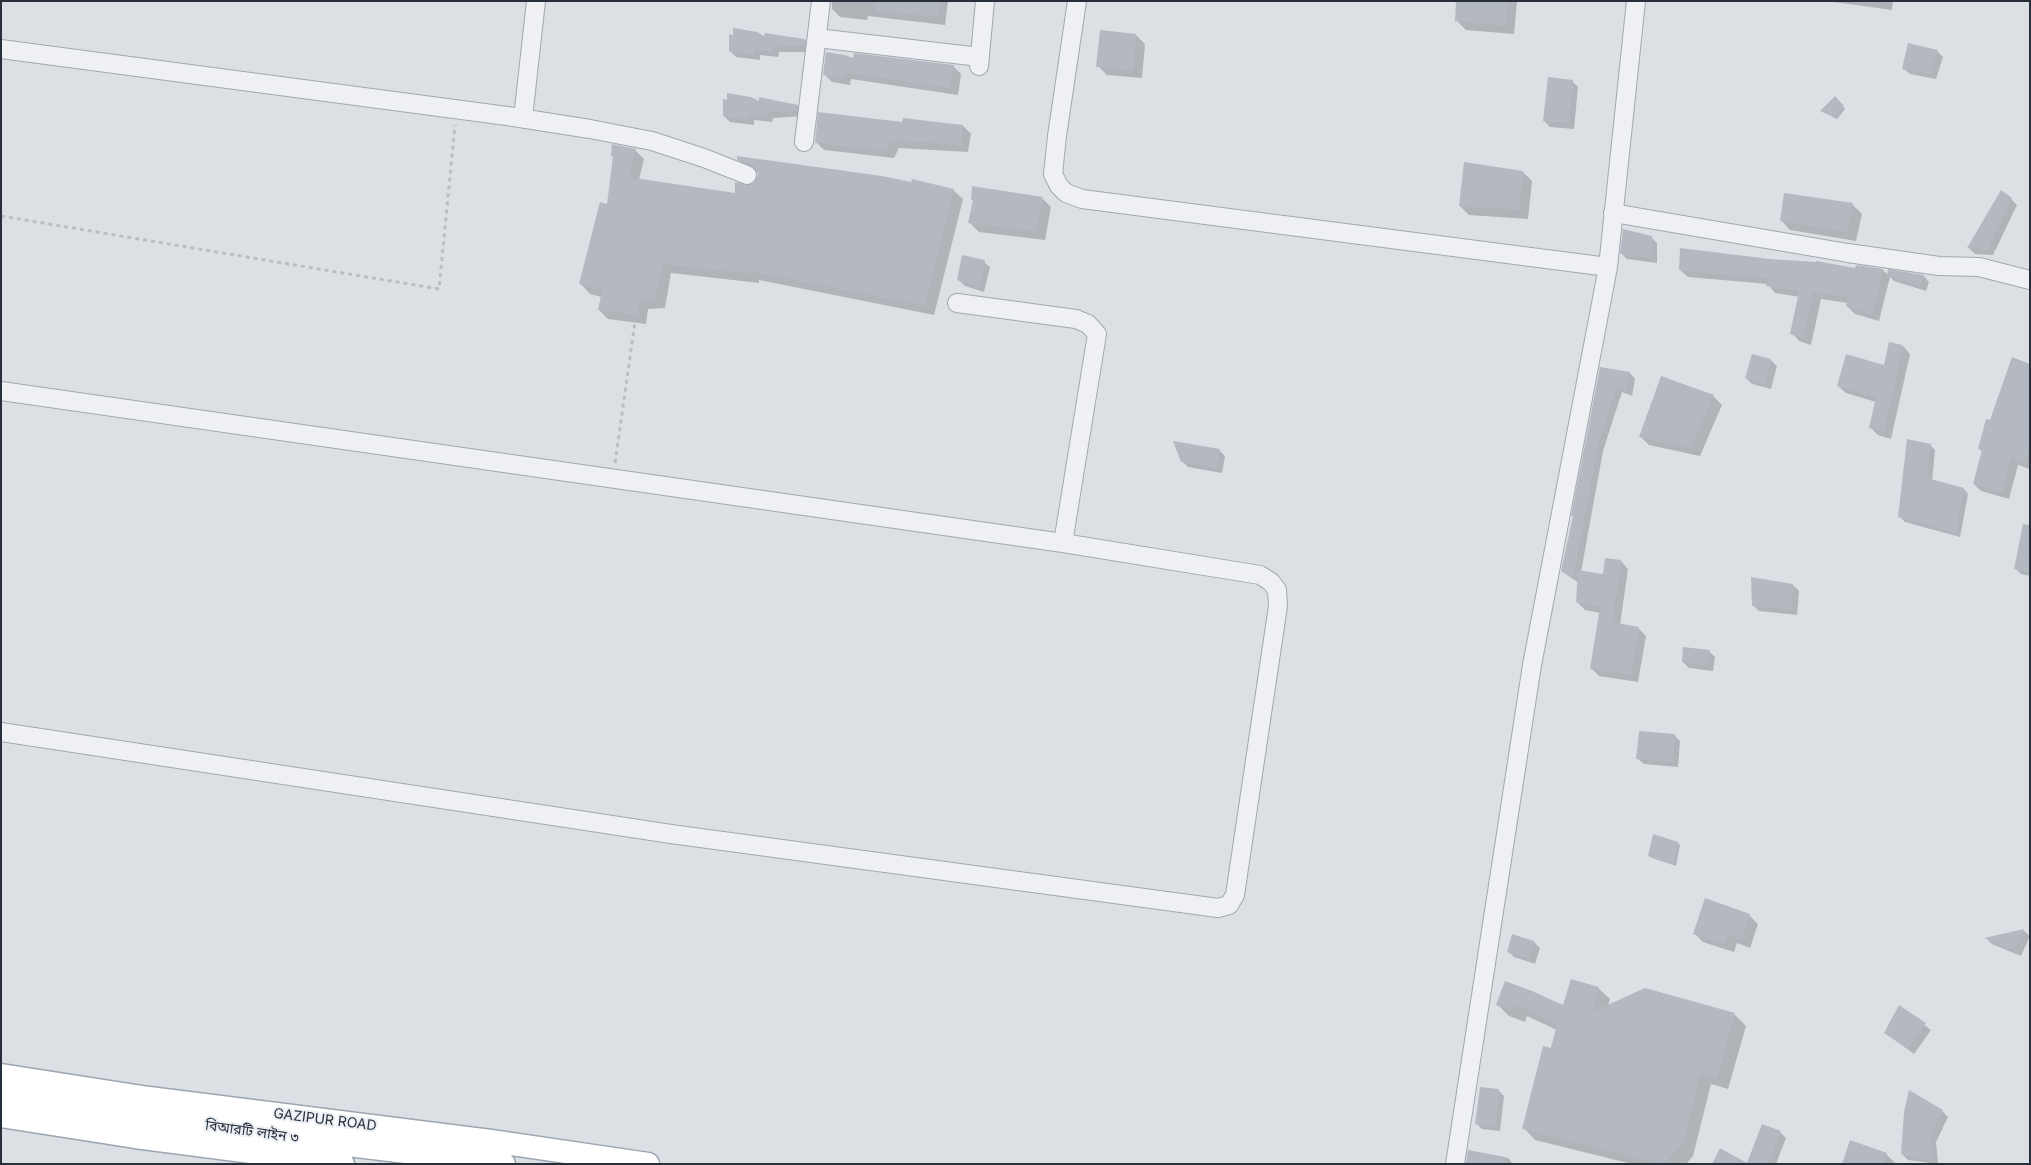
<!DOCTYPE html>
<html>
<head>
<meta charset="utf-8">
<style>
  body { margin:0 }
  #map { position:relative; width:2031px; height:1165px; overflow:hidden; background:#dce0e5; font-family:Inter,sans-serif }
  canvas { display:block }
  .frame { position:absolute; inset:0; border:2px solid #272f3a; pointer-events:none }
</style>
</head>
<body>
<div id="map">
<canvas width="2031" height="1165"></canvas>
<div class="frame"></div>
</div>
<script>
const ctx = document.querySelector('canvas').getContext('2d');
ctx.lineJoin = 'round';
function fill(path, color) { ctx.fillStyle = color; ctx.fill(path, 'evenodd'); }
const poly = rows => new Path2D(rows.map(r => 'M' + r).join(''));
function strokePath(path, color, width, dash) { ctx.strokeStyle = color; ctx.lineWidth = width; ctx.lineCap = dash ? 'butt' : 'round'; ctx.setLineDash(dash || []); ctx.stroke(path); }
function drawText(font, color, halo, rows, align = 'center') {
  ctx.font = font + ' Inter,"Noto Sans Bengali",sans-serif'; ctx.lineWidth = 4; ctx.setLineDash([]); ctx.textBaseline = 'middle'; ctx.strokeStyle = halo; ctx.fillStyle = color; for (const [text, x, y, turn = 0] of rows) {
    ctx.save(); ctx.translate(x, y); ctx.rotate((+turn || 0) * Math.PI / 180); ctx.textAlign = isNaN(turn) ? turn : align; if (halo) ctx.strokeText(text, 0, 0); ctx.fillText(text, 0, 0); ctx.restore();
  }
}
fill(poly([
  [832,1,948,1,945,25,868,16,867,20,840,17,832,9],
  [1458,1,1517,1,1514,34,1466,30,1457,21],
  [1827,1,1893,1,1892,10],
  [1136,35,1145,44,1142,78,1107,75,1098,66],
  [765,38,805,40,811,46,810,52,779,52,778,57,760,55,760,60,736,57,730,51],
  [1937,51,1943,57,1936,79,1910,74,1904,69],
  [854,60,953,66,961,74,958,95,851,79,850,85,832,82,824,74],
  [1572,81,1578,87,1574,129,1550,127,1544,121],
  [1835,98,1845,109,1837,119,1821,111],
  [760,103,797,106,803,112,803,116,773,118,772,122,754,120,754,125,730,122,724,116],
  [903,123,963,126,971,134,968,152,899,148,894,158,824,150,816,142],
  [635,150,644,159,639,180,736,195,755,184,759,173,748,169,738,159,953,190,963,199,934,315,759,280,759,283,671,273,665,308,648,309,646,324,608,319,599,310,602,297,590,294,581,284,608,205],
  [1523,172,1532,181,1528,219,1469,215,1460,206],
  [1042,198,1051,207,1045,240,979,232,970,223,974,201,972,200],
  [2011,199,2017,205,1993,255,1975,254,1969,248],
  [1853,205,1862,214,1856,241,1790,230,1781,220],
  [1651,237,1657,243,1657,263,1627,259,1621,253],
  [984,262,990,267,984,292,965,286,959,280],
  [1856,269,1883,270,1888,275,1924,276,1929,282,1926,291,1894,281,1890,277,1879,321,1855,314,1847,306,1848,303,1821,299,1811,345,1799,341,1792,333,1800,297,1775,293,1768,284,1688,277,1680,270],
  [1903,346,1910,354,1891,439,1878,435,1870,427,1876,402,1846,393,1838,386,1884,367],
  [1771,360,1777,366,1771,389,1752,384,1746,378],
  [2030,365,2030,469,2018,465,2009,499,1981,491,1974,484,1983,453,1979,448,1991,421],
  [1601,369,1630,373,1635,379,1632,396,1622,392,1603,451,1581,572,1604,576,1621,561,1628,569,1620,625,1638,628,1646,636,1638,682,1599,676,1591,668,1600,613,1585,610,1577,602,1579,583,1562,571,1574,517],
  [1713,396,1722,405,1700,456,1649,445,1640,436],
  [1930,445,1935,450,1932,481,1964,489,1968,494,1960,537,1905,522,1900,517],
  [1219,450,1225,456,1222,473,1188,467,1182,461],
  [2030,540,2030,576,2021,574,2016,569],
  [1793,585,1799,591,1797,615,1759,611,1753,605],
  [1709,651,1715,657,1713,671,1689,668,1683,662],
  [1674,735,1680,741,1678,767,1644,764,1638,759],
  [1678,843,1680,845,1676,866,1652,858,1649,856],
  [1749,915,1758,924,1750,948,1737,943,1734,952,1703,942,1694,933],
  [2024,931,2030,936,2021,956,1992,944,1987,939],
  [1513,936,1534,942,1540,948,1535,964,1514,957,1508,951],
  [1505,983,1564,1007,1598,988,1610,999,1608,1006,1734,1014,1746,1026,1728,1089,1711,1084,1693,1156,1686,1164,1632,1164,1535,1140,1524,1128,1557,1030,1527,1016,1525,1022,1509,1016,1497,1004],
  [1900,1007,1931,1030,1914,1054,1886,1033],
  [1498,1090,1504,1096,1500,1131,1482,1129,1476,1123],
  [1942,1111,1948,1117,1936,1142,1938,1164,1908,1160,1902,1154],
  [1780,1132,1786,1138,1776,1164,1759,1164],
  [1469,1151,1508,1158,1513,1164,1466,1164],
  [1886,1154,1896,1164,1843,1164]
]), '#0003');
fill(poly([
  [876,1,940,1,938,17,876,11],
  [1456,1,1508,1,1506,26,1455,21],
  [733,28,757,32,764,36,765,33,805,39,805,46,773,47,772,52,755,49,754,55,729,51,729,34,733,35],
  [1100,30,1136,34,1133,70,1096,67],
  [1908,43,1938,50,1931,74,1902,69],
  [826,52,845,55,853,58,854,53,954,65,950,88,843,72,843,78,823,75],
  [1548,77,1573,80,1569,123,1543,121],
  [727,93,751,97,759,101,759,97,798,105,797,111,767,112,766,117,749,114,748,120,723,116,723,99,727,100],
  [1835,96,1844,106,1834,117,1820,111],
  [818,112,902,122,903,118,963,125,961,145,891,140,886,150,815,143],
  [612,144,636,149,628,177,735,193,735,182,749,185,754,183,758,174,756,169,751,165,737,160,737,156,882,176,911,182,912,179,954,189,925,306,750,271,750,274,662,264,655,299,639,300,637,315,598,310,602,290,579,284,600,202,607,204,613,157,611,156],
  [1464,162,1523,171,1519,210,1459,206],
  [972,186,1043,197,1036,231,968,223,973,200,971,200],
  [2001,190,2012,198,1987,250,1967,248],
  [1784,193,1853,203,1847,232,1780,221],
  [1623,229,1652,236,1651,258,1620,254],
  [1680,248,1770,259,1816,262,1816,261,1855,268,1856,265,1883,269,1872,315,1846,306,1848,297,1813,292,1803,338,1790,334,1799,291,1766,286,1767,278,1679,270],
  [962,255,985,260,979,287,957,280],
  [1888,269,1924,275,1920,286,1887,275],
  [1889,342,1903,345,1884,432,1869,428,1876,397,1837,386,1846,354,1884,365],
  [1752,354,1771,359,1765,384,1745,378],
  [2012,357,2030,364,2030,443,2025,463,2011,459,2002,493,1973,484,1982,450,1978,449,1986,419,1990,420],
  [1600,367,1630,372,1626,391,1616,387,1598,445,1573,579,1561,571,1573,516,1571,516],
  [1661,376,1714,395,1691,448,1639,437],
  [1907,439,1931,444,1927,478,1964,488,1956,533,1898,517],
  [1173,441,1220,449,1216,468,1181,462],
  [2023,524,2030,525,2030,573,2014,569],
  [1605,558,1621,560,1612,622,1639,627,1631,675,1590,669,1600,607,1576,602,1578,570,1603,574],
  [1751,577,1793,584,1792,610,1752,606],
  [1683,647,1710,650,1708,666,1682,662],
  [1639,731,1675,734,1673,762,1636,759],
  [1653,834,1678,842,1674,864,1648,856],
  [1705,898,1750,914,1741,940,1728,935,1724,944,1693,934],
  [2024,929,2015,951,1984,938],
  [1512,934,1534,941,1529,958,1507,952],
  [1571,979,1599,987,1592,1012,1645,988,1735,1013,1717,1078,1700,1073,1682,1145,1664,1164,1522,1129,1543,1046,1551,1048,1557,1024,1516,1005,1513,1011,1496,1005,1505,981,1532,991,1563,1005],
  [1899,1005,1926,1023,1908,1049,1884,1033],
  [1480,1087,1499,1089,1495,1126,1475,1124],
  [1909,1090,1943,1110,1930,1135,1933,1161,1901,1154,1904,1112],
  [1762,1124,1781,1131,1768,1164,1712,1164,1720,1148,1747,1163],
  [1850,1140,1887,1153,1883,1164,1842,1164],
  [1468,1150,1505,1157,1504,1164,1466,1164]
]), '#b4b9c1');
const minor = poly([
  [1077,1,1057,136,1053,174,1059,186,1066,193,1082,199,1608,267],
  [817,38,980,57],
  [1,49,507,116,590,129,652,141,704,158,747,175],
  [979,66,985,1],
  [523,118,536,1],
  [804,142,821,1],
  [1613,213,1848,253,1939,266,1979,267,2030,280],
  [957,303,1076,319,1088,324,1097,334,1063,543],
  [1,391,1063,543,1260,575,1271,582,1277,590,1278,606,1235,895,1229,905,1218,908,671,834,1,732],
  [1455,1164,1532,665,1608,267,1636,1]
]);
const major = poly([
  [1,1075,149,1098,491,1141,648,1164],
  [1,1096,307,1140,504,1164],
  [1,1116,135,1137,343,1164]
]);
strokePath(minor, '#a2a7ae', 20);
strokePath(major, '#9ca5b0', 25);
strokePath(poly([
  [1,216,439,289,455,125],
  [615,463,635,322]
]), '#babec4', 3, [4, 4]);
strokePath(minor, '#eef0f4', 18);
strokePath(major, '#fff', 22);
drawText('14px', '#272f3a', '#ebeff3', [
  ["GAZIPUR ROAD",325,1120,7],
  ["বিআরটি লাইন ৩",252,1132,8]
]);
</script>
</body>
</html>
